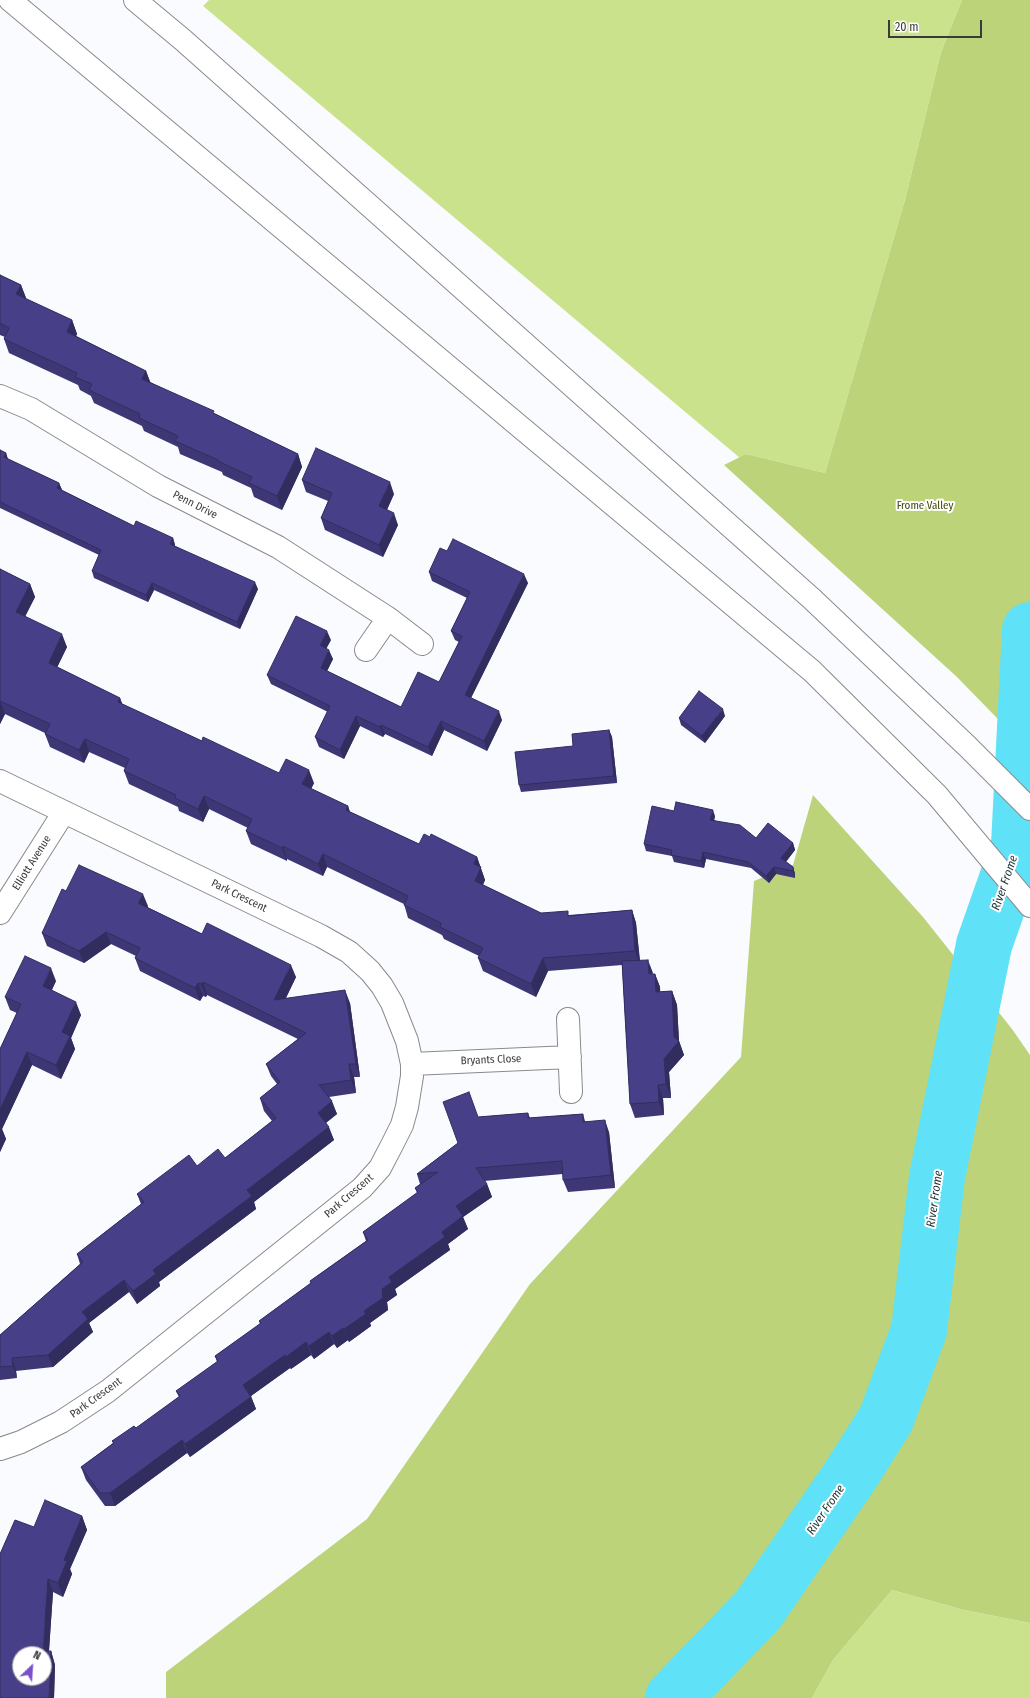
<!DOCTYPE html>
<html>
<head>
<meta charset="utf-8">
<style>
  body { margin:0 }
  #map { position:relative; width:1030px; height:1698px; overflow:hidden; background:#fafbfe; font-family:"Fira Sans Condensed",sans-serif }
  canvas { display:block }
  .north { position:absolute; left:12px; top:1646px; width:40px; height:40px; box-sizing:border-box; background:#fff; border:1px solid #b0b0b1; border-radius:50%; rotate:25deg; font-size:11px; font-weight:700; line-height:16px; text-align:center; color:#3a3a3b }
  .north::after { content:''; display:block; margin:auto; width:14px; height:18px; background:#7e50c8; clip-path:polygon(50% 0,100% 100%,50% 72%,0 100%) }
  .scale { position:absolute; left:888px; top:20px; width:94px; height:18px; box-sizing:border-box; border:2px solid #3a3a3b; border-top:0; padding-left:5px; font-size:12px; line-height:14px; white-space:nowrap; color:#3a3a3b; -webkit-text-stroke:3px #fff; paint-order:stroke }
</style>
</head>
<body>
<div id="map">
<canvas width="1030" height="1698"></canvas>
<div class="north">N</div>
<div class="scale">20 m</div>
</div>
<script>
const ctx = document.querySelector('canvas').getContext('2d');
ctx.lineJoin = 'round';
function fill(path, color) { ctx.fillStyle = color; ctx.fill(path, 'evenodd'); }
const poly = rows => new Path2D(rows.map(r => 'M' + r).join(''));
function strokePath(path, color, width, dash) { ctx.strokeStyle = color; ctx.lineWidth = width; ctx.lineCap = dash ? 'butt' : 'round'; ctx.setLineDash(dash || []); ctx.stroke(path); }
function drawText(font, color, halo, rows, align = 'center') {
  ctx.font = font + ' "Fira Sans Condensed",sans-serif'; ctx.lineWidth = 4; ctx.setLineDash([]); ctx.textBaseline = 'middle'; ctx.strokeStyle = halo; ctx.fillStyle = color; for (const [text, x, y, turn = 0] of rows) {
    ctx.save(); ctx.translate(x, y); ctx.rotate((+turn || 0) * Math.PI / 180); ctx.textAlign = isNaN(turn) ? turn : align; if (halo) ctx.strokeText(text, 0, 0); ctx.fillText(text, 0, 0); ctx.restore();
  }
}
fill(poly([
  [209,0,962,0,941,52,905,200,825,473,746,454,740,458,203,6],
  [892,1590,964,1610,1030,1623,1030,1698,812,1698,833,1660]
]), '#cbe28d');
fill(poly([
  [962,0,1030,0,1030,752,957,677,724,465,746,454,825,473,905,200,941,52],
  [813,795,923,917,1012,1029,1030,1055,1030,1623,964,1610,892,1590,833,1660,812,1698,166,1698,166,1672,367,1519,530,1284,741,1057,754,881,793,865]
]), '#bcd37a');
strokePath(poly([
  [673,1698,758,1610,850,1476,886,1419,919,1330,937,1177,984,945,1019,845,1030,630]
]), '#5fe1f7', 56);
const minor = poly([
  [0,396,31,409,158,486,278,547,388,618,422,644],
  [366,650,388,618],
  [0,781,321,936,349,952,370,971,382,986,392,1003,407,1041,412,1064,412,1076,407,1107,402,1125,393,1143,380,1168,362,1188,108,1391,61,1422,21,1442,0,1449],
  [0,913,64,812],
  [568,1019,571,1092],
  [412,1064,570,1057]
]);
const trunk = poly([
  [10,0,812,671,937,795,1030,906],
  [135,0,183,40,811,598,967,746,1030,809]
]);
strokePath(minor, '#8a8a8d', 24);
strokePath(trunk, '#8a8a8d', 24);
strokePath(minor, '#fff', 22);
strokePath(trunk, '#fff', 22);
fill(poly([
  [0,275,21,285,26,298,25,299,72,320,77,334,76,336,146,371,150,382,298,454,302,467,282,510,254,497,251,488,223,475,222,472,180,454,178,447,144,431,142,426,94,403,91,396,80,390,78,385,9,353,4,339,5,337,0,335],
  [0,450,6,453,8,459,59,483,62,490,134,526,173,538,175,545,175,546,258,589,240,629,154,590,148,602,94,578,92,571,99,555,0,508],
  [302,480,394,494,387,510,398,525,383,557,325,530,321,518,328,501,306,492],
  [447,551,528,583,471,698,502,720,487,751,444,730,432,756,385,734,383,737,360,726,344,759,319,747,315,737,328,712,271,684,267,675,331,640,326,648,333,659,327,671,401,707,439,682,459,642,455,640,451,631,467,598,432,581,429,572],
  [0,569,30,584,35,597,25,616,67,647,57,667,120,698,122,704,202,741,279,773,314,783,311,789,348,806,350,812,419,844,430,837,477,857,485,880,483,885,541,913,569,915,632,910,636,923,640,960,653,974,655,974,660,987,660,992,672,991,677,1005,679,1041,684,1055,669,1072,671,1098,663,1098,664,1115,635,1118,630,1104,622,965,548,971,536,997,483,971,478,958,479,956,444,939,442,935,408,918,404,904,327,867,323,876,287,859,287,861,251,844,246,831,248,828,209,809,203,822,179,811,178,807,129,784,124,771,125,768,89,752,84,763,50,747,45,734,45,733,5,714,0,724],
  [725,716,705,743,681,725,679,718],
  [609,730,612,737,617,783,521,792,519,785,573,746],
  [674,811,715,816,714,820,756,838,793,843,795,850,786,862,793,867,795,874,795,878,776,874,769,883,751,868,706,859,704,868,674,862,672,856,646,851,644,844],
  [66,891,148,906,147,907,202,934,296,977,286,998,350,1003,360,1077,354,1077,356,1093,329,1097,337,1114,326,1123,334,1140,254,1202,256,1209,159,1282,160,1286,137,1304,129,1292,89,1323,93,1332,53,1367,16,1371,17,1378,0,1380,0,1335,80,1264,77,1254,141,1204,137,1194,197,1166,225,1158,272,1121,264,1111,260,1098,277,1084,271,1076,266,1064,298,1039,207,995,206,997,203,996,200,1001,140,971,135,958,136,956,111,944,84,963,47,946,42,933],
  [56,981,52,990,81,1015,71,1038,75,1049,61,1079,32,1065,2,1129,6,1139,0,1152,0,1049,17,1013,10,1010,5,997],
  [528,1113,530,1118,583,1114,585,1121,609,1132,615,1188,568,1192,563,1180,563,1174,484,1181,487,1184,492,1197,463,1217,468,1229,448,1244,450,1250,395,1289,397,1295,387,1302,388,1310,370,1323,371,1326,349,1342,348,1340,337,1348,334,1344,314,1359,311,1355,291,1369,290,1368,251,1396,256,1409,190,1457,187,1453,115,1506,105,1506,86,1480,81,1467,113,1443,112,1441,136,1428,179,1397,176,1391,217,1362,215,1356,260,1324,259,1321,311,1283,310,1281,366,1241,363,1232,417,1193,415,1188,420,1184,417,1174,458,1143,478,1117],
  [82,1516,87,1530,70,1569,72,1574,63,1597,53,1592,49,1651,51,1651,55,1665,54,1698,34,1527]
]), '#3d3775');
fill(poly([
  [21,285,26,298,21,308,16,294],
  [72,320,77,334,72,346,67,332],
  [146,371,151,384,142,379],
  [6,453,8,460,4,457],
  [298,454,302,467,282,510,277,496],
  [390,482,394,494,383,518,379,506],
  [59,483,62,490,60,495,57,488],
  [394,513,398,525,383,557,379,545],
  [173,538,175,545,172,551,170,544],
  [524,574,528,583,468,704,465,695],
  [255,582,258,589,240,629,237,622],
  [152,583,154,590,148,602,146,595],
  [30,584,35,597,21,625,16,612],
  [327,631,331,640,323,655,320,645],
  [62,634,67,647,53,676,49,663],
  [329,650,333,659,324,677,321,668],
  [120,698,125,711,118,702],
  [0,701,5,714,0,724],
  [723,709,725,716,705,743,702,736],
  [499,711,502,720,487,751,484,741],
  [356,716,360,726,344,759,340,750],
  [441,721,444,730,432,756,428,747],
  [381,725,385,734,383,737,380,727],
  [609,730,612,737,617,783,614,776],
  [85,739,89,752,84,763,79,750],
  [309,770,314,783,307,797,302,784],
  [204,796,209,809,203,822,198,809],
  [348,806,352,819,346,810],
  [713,810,715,816,713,826,710,820],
  [793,843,795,850,783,865,781,858],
  [283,846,287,859,287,861,282,848],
  [703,852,706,859,704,868,701,861],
  [323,854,327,867,323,876,318,864],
  [477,857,485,880,479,893,475,881,474,864],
  [774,867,776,874,769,883,766,876],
  [793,867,795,874,795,878,793,871],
  [143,894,148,906,143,916,138,903],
  [632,910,636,923,640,964,635,951],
  [106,932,111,944,84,963,79,951],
  [543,958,548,971,536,997,531,984],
  [648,960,653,973,649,974],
  [291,965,296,977,279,1012,274,1000],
  [51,968,56,981,47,999,43,986],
  [655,974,660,987,661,1006,656,992],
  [203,982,207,995,206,997,201,984],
  [198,983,203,996,200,1001,195,988],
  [345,990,350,1003,360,1077,356,1064],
  [672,991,677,1005,679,1042,679,1041,684,1055,669,1072,671,1098,666,1084,664,1059,674,1037],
  [76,1002,81,1015,71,1038,75,1049,61,1079,56,1065,62,1032],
  [27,1052,32,1065,2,1129,6,1139,0,1152,0,1110],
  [349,1064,354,1077,356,1093,351,1080],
  [658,1085,663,1098,664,1115,659,1102],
  [332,1101,337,1114,323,1125,318,1113],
  [605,1120,609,1132,615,1188,611,1175],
  [329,1127,334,1140,254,1202,256,1209,159,1282,160,1286,137,1304,133,1291,153,1270,247,1190],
  [487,1184,492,1197,463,1217,468,1229,448,1244,450,1250,395,1289,397,1295,387,1302,388,1310,370,1323,371,1326,349,1342,344,1329,364,1311,382,1289,389,1277,442,1232,456,1206],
  [124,1280,129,1292,89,1323,93,1332,53,1367,48,1355,82,1312],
  [343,1328,348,1340,337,1348,332,1336],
  [329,1332,334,1344,314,1359,309,1346],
  [306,1342,311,1355,291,1369,286,1357],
  [285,1355,290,1368,248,1398,243,1385],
  [12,1358,16,1371,17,1378,13,1366],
  [251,1397,256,1409,190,1457,185,1444],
  [182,1440,187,1453,115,1506,110,1493],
  [82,1516,87,1530,70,1569,72,1574,63,1597,58,1583,64,1560],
  [48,1579,53,1592,48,1664,43,1651],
  [51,1651,55,1665,54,1698,49,1698]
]), '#322d5f');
const building = poly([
  [0,275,21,285,16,294,72,320,67,332,146,371,142,379,214,411,213,413,298,454,277,496,249,483,252,477,218,461,218,460,175,441,178,436,139,418,140,414,89,390,92,384,75,377,77,373,4,339,9,328,0,323,0,275],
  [316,448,390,482,379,506,394,513,379,545,321,518,332,493,302,480,316,448],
  [0,450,6,453,4,457,59,483,57,488,134,526,136,521,173,538,170,544,255,582,237,622,152,583,146,595,92,571,101,550,0,502,0,450],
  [453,539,524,574,465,695,499,711,484,741,441,721,428,747,381,725,380,727,356,716,340,750,315,737,330,706,267,675,296,616,327,631,320,645,329,650,321,668,401,707,418,672,439,682,462,636,451,631,470,592,429,572,440,548,447,551,453,539],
  [0,569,30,584,16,612,62,634,49,663,120,698,118,702,202,741,203,737,279,773,286,759,309,770,302,784,310,788,348,806,346,810,419,844,424,834,430,837,431,834,477,857,474,864,481,867,475,881,541,913,568,911,568,916,632,910,635,951,543,958,531,984,478,958,483,948,440,927,441,923,404,905,408,896,323,854,318,864,283,846,282,848,246,831,252,819,204,796,198,809,175,798,176,795,124,771,129,759,85,739,79,750,45,734,50,724,0,701,0,569],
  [699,691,723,709,702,736,679,718,699,691],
  [609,730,614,776,519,785,515,752,573,746,572,734,609,730],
  [676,802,713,810,710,820,740,825,756,838,768,823,793,843,781,858,793,867,793,871,774,867,766,876,748,862,703,852,701,861,671,855,672,850,644,844,652,806,674,811,676,802],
  [79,865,143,894,138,903,202,934,207,923,291,965,274,1000,345,990,356,1064,349,1064,351,1080,319,1085,332,1101,318,1113,329,1127,247,1190,252,1196,153,1270,156,1274,133,1291,124,1280,82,1312,88,1319,48,1355,12,1358,13,1366,0,1367,0,1335,83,1262,77,1254,144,1202,137,1194,189,1155,197,1166,218,1149,225,1158,276,1118,260,1098,280,1082,266,1064,306,1033,203,982,201,984,198,983,195,988,135,958,140,948,106,932,79,951,42,933,62,889,66,891,79,865],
  [25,956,51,968,43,986,76,1002,62,1032,70,1036,56,1065,27,1052,0,1110,0,1049,21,1004,5,997,25,956],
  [648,960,649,974,655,974,656,992,672,991,674,1037,679,1041,664,1059,666,1084,658,1085,659,1102,630,1104,622,961,648,960],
  [469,1092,478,1117,528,1113,528,1118,583,1114,583,1122,605,1120,611,1175,563,1180,562,1161,476,1168,487,1184,456,1206,463,1216,442,1232,445,1237,389,1277,392,1282,382,1289,383,1298,364,1311,366,1314,344,1329,343,1328,332,1336,329,1332,309,1346,306,1342,286,1357,285,1355,243,1385,251,1397,185,1444,182,1440,110,1493,100,1493,81,1467,114,1443,112,1441,134,1426,136,1428,180,1396,176,1391,218,1361,215,1356,261,1323,259,1321,311,1283,310,1281,368,1240,363,1232,418,1192,415,1188,438,1172,417,1174,458,1143,443,1102,469,1092],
  [45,1500,82,1516,64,1560,67,1561,58,1583,48,1579,43,1651,51,1651,49,1698,0,1698,0,1554,15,1520,34,1527,45,1500],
  [20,1654,44,1654,44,1678,20,1678,20,1654]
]);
fill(building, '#474088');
strokePath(building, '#322d5f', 1);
drawText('11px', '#3a3a3b', '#fff', [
  ["Penn Drive",195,505,27],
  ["Elliott Avenue",32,863,-58],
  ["Park Crescent",239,896,26],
  ["Bryants Close",491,1060,-2],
  ["Park Crescent",349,1196,-41],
  ["Park Crescent",96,1398,-36]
]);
drawText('11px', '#3c4904', '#fff', [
  ["Frome Valley",925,506]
]);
drawText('italic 12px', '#1d3337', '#fff', [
  ["River Frome",1005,883,-71],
  ["River Frome",935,1199,-82],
  ["River Frome",826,1510,-56]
]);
</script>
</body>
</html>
